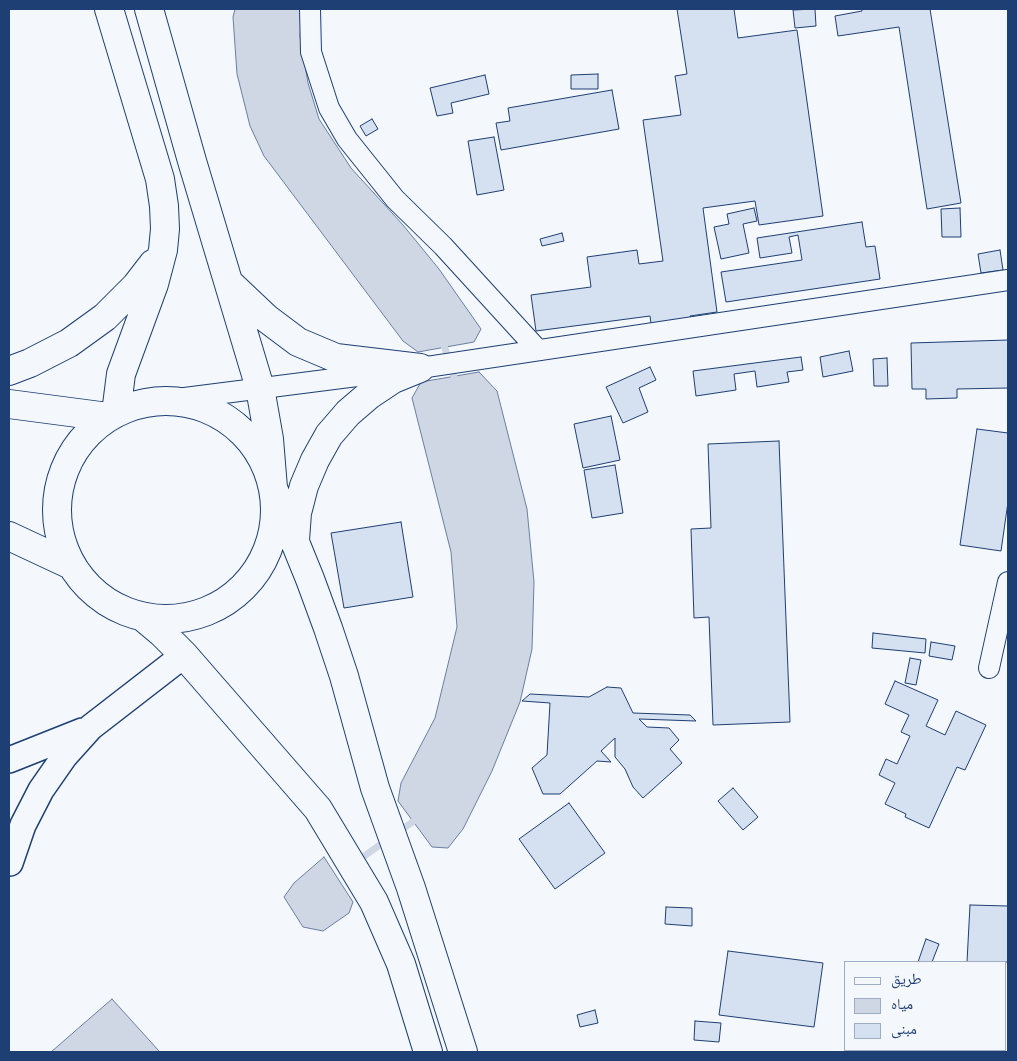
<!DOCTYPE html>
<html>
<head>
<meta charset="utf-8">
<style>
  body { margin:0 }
  #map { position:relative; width:1017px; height:1061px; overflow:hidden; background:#f4f7fb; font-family:"Fira Sans Condensed","Noto Naskh Arabic",sans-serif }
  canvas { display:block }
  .frame { position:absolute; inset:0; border:10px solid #1d3f73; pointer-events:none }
  .legend { position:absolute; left:844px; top:961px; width:162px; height:90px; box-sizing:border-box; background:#f4f7fb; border:1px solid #9eadc5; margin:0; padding:6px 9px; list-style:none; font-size:15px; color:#1d3f73 }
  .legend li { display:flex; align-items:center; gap:10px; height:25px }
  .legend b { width:25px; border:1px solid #9eadc5 }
</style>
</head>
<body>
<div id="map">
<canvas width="1017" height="1061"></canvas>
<div class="frame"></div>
<ul class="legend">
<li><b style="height:6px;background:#f4f7fb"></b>طريق</li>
<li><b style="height:14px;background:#cfd7e4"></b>مياه</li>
<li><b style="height:14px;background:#d5e0f0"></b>مبنى</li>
</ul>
</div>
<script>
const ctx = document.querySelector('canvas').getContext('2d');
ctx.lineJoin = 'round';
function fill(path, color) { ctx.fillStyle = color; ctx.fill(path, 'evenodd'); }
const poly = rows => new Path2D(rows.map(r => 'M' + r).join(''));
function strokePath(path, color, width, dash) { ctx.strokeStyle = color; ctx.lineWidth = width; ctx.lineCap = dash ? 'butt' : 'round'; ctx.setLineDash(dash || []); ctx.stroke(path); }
const water = poly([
  [235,9,303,9,300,36,308,83,319,119,351,168,403,225,439,269,481,329,474,342,418,352,403,341,264,156,250,126,237,74,233,17,235,9],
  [479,372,497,391,527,509,534,582,532,649,520,702,492,771,463,829,448,848,432,847,398,801,401,783,435,718,457,627,451,552,412,398,421,382,479,372],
  [324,857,353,902,349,913,323,931,303,927,284,897,294,883,324,857],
  [112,999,159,1051,158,1052,51,1052,112,999]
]);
fill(water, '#cfd7e4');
strokePath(water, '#687fa3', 1);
strokePath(poly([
  [442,339,457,386],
  [397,833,421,816],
  [356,862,388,839]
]), '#cfd7e4', 7);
const building = poly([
  [677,9,734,9,738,38,797,30,823,216,759,225,755,201,703,208,717,312,690,316,691,326,652,331,650,316,536,331,531,295,591,287,587,257,637,250,639,264,663,261,643,120,681,115,675,76,687,74,677,9],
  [815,9,816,26,795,28,793,10,815,9],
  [862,9,930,9,961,203,927,209,899,27,838,36,835,16,862,11,862,9],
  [598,74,598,89,571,89,571,75,598,74],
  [485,75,489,94,451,103,453,113,437,116,430,88,485,75],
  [612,90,619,129,501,150,496,123,510,121,508,108,612,90],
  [372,119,378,129,366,136,360,126,372,119],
  [494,137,504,190,477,195,468,141,494,137],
  [754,208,757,221,743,224,749,253,721,259,714,227,729,224,727,214,754,208],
  [960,208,961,237,942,237,941,209,960,208],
  [862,222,866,247,875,246,880,279,726,302,721,272,802,260,798,235,789,237,792,253,760,258,757,238,862,222],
  [562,233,564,241,542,246,540,239,562,233],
  [1000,250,1003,270,981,273,978,254,1000,250],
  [1008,340,1008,388,957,389,957,398,926,399,926,389,912,389,911,343,1008,340],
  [849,351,853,371,823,377,820,357,849,351],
  [801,357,803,370,787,372,789,382,757,387,755,371,734,374,736,390,696,396,693,371,801,357],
  [887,358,888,386,874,386,873,359,887,358],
  [650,367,656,380,639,388,648,412,623,423,606,387,650,367],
  [611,416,620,460,583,468,574,424,611,416],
  [977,429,1008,433,1008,502,1001,551,960,545,977,429],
  [779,441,790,722,713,725,709,617,694,618,691,529,711,528,708,444,779,441],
  [615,465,623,513,592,518,584,470,615,465],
  [401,522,413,597,344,608,331,533,401,522],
  [873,633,926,639,925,653,872,648,873,633],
  [931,642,955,646,952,660,929,656,931,642],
  [910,658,921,660,916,685,905,683,910,658],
  [895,681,938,700,926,726,945,735,956,711,986,725,965,770,957,767,929,828,905,817,906,814,885,804,895,783,879,775,886,759,897,764,910,736,901,732,909,715,885,704,895,681],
  [607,687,621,688,633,713,690,715,696,721,639,719,647,727,669,728,679,740,670,749,682,763,643,798,633,787,625,769,615,757,615,738,601,751,611,762,597,761,560,794,543,794,532,768,547,755,550,703,522,701,530,694,589,697,607,687],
  [733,788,758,817,743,830,718,801,733,788],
  [569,803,605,853,555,889,519,839,569,803],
  [970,905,1008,906,1008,962,967,962,970,905],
  [666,907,692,908,692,926,665,924,666,907],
  [926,939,939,944,932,962,918,962,926,939],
  [728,951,823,963,814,1027,719,1015,728,951],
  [595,1010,598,1023,580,1027,577,1015,595,1010],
  [695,1021,721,1023,719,1042,694,1040,695,1021]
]);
fill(building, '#d5e0f0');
strokePath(building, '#1d3f73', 1);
const minor = poly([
  [310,9,311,52,329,108,347,139,395,199,443,246,538,350],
  [161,401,420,368,1008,280],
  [989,668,1008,582]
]);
const tertiary = poly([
  [9,760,82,731],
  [10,863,23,825,41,790,64,757,91,727,184,655]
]);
const trunk = poly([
  [109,9,160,179,164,206,165,229,163,250,154,284,121,374,116,413],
  [149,9,192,161,260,388,269,439,273,488,310,579,328,628,344,676,375,788,411,888,463,1052],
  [229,283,266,318,298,342,336,358,420,368],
  [9,371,30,363,69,343,105,317,136,286,153,264],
  '57 510a109 109 0 1 1 218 0a109 109 0 1 1-218 0Z',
  [9,404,108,417],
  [9,536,71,565],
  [295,540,297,513,304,486,315,460,329,435,348,413,369,395,393,379,420,368],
  [143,617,162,633,184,655,318,809,374,902,401,964,428,1052]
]);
strokePath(minor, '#1d3f73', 22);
strokePath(tertiary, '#1d3f73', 28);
strokePath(trunk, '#1d3f73', 30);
strokePath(minor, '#f4f7fb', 20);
strokePath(tertiary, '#f4f7fb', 25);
strokePath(trunk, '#f4f7fb', 28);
</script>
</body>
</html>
